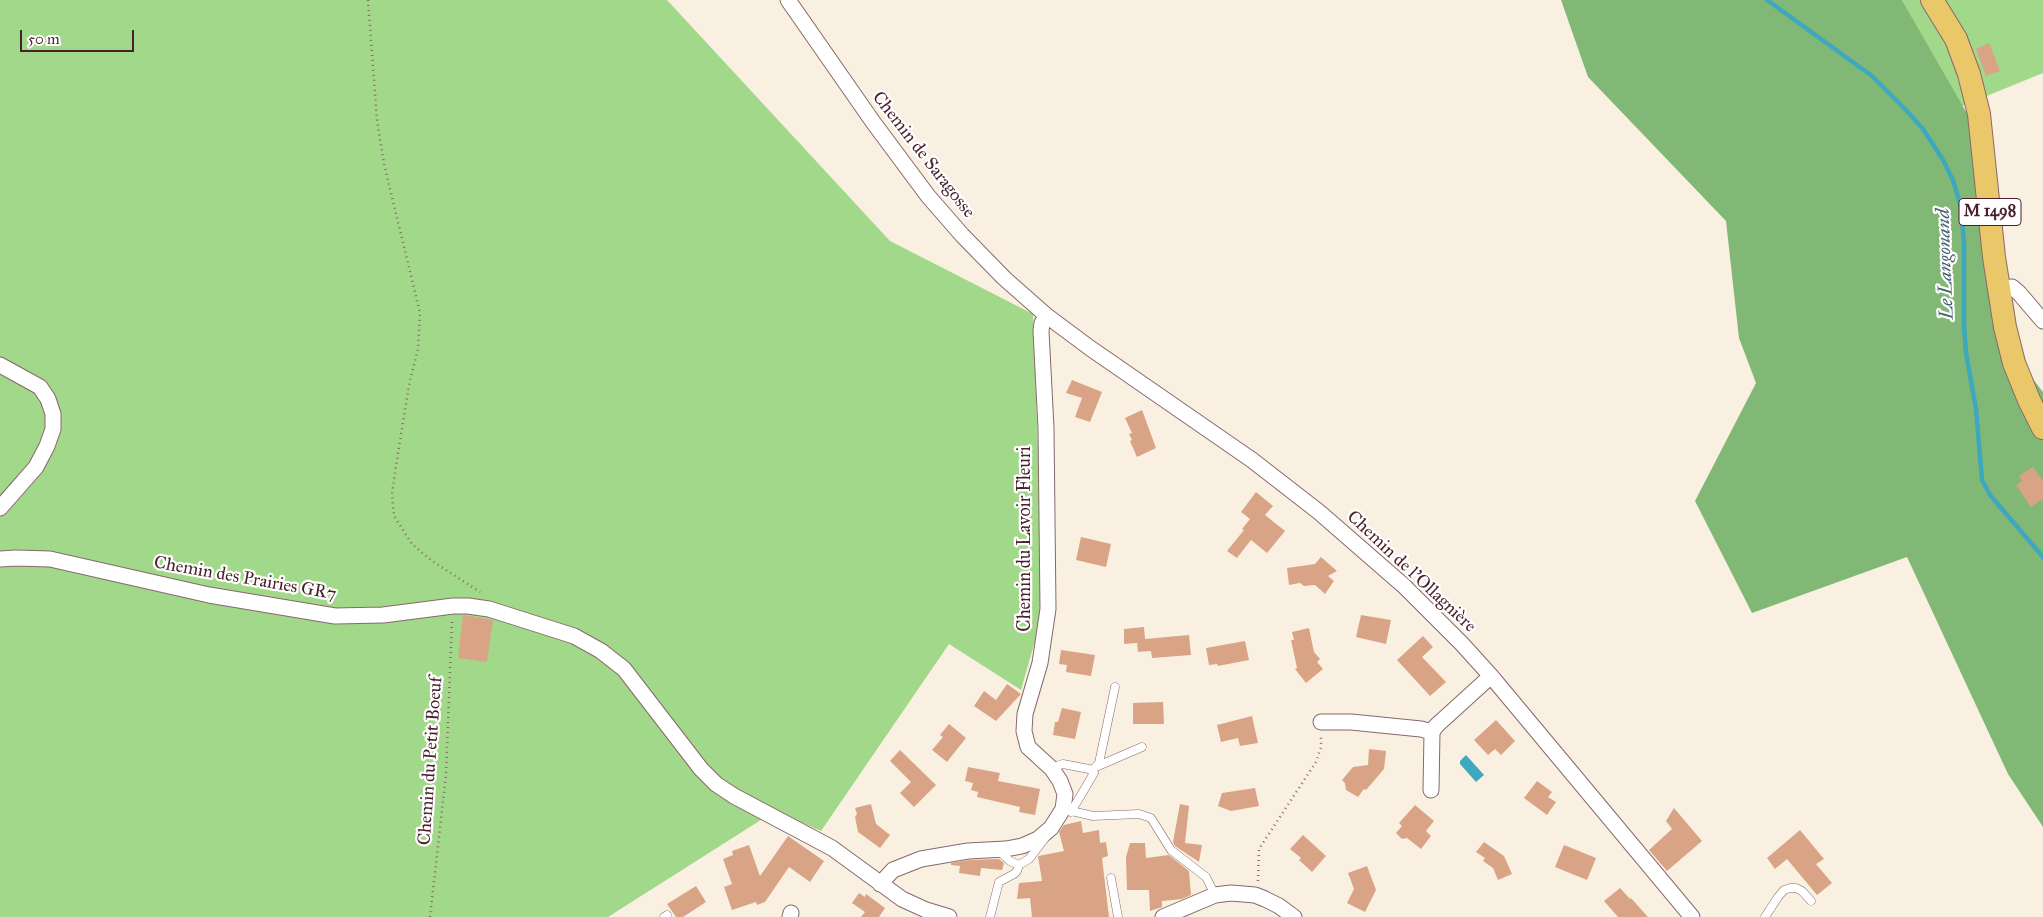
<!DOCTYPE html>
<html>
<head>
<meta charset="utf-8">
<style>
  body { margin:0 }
  #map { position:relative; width:2043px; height:917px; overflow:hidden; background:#f9f0e2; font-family:"IM FELL Great Primer",serif }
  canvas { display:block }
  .scale { position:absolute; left:20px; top:30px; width:114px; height:22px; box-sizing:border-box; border:2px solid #4a1f2b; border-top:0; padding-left:6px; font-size:15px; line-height:18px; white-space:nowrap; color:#4a1f2b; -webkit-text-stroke:4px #fff; paint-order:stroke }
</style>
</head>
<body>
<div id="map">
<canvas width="2043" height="917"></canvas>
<div class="scale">50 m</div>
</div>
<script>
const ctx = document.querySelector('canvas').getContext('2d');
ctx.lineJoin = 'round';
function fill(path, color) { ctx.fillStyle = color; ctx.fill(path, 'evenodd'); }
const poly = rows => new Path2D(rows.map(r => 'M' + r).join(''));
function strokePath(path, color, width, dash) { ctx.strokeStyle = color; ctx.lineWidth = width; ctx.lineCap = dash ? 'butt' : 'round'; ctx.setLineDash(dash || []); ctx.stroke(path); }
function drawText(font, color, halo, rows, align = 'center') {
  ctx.font = font + ' "IM FELL Great Primer",serif'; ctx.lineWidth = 4.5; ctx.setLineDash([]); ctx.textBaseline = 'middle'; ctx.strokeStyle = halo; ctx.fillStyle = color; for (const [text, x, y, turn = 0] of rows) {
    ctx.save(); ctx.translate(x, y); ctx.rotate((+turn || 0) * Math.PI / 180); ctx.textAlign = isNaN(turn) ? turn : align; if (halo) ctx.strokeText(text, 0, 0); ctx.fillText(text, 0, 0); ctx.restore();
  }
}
fill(poly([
  [0,0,667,0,890,241,1033,314,1044,609,1021,690,949,644,821,831,775,811,608,917,0,917],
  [1902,0,2043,0,2043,73,1962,106]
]), '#a2d889');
fill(poly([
  [1561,0,1902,0,1981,138,2015,356,2043,392,2043,827,2008,774,1907,557,1752,613,1695,501,1756,383,1739,338,1726,221,1588,77]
]), '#81b875');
fill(poly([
  [1466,755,1484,775,1476,782,1460,764,1460,761]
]), '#3fa8bf');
strokePath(poly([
  [1767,0,1872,76,1906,110,1923,129,1943,160,1953,180,1961,207,1964,244,1964,326,1966,353,1976,409,1982,480,1990,495,2043,557]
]), '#3fa8bf', 4.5);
fill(poly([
  [1989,43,2000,71,1986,76,1976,49],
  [1072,380,1102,392,1090,422,1075,417,1082,398,1066,393],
  [1142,410,1156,448,1137,457,1130,441,1132,440,1129,434,1132,433,1125,418],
  [2033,467,2043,481,2043,499,2031,507,2016,485,2022,481,2019,476],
  [1256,492,1273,506,1265,515,1285,531,1267,553,1251,540,1237,558,1227,551,1244,530,1242,529,1250,519,1241,512],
  [1081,537,1111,544,1106,567,1076,560],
  [1321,557,1337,571,1328,576,1334,581,1325,594,1315,585,1304,586,1300,583,1289,585,1287,568,1315,564],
  [463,615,493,620,487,662,458,658],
  [1361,615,1391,620,1386,644,1356,637],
  [1144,627,1145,639,1189,635,1191,655,1152,658,1151,651,1138,652,1137,643,1124,644,1124,629],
  [1309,628,1314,652,1320,659,1317,662,1323,669,1306,683,1295,669,1297,668,1291,640,1294,640,1292,632],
  [1423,636,1433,647,1422,657,1446,682,1430,696,1397,660],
  [1245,641,1249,660,1218,666,1217,664,1209,665,1206,648],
  [1061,650,1095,655,1091,676,1066,672,1067,665,1059,664],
  [1007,684,1021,694,996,721,974,706,984,691,996,700],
  [1163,702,1164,724,1133,724,1133,703],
  [1062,708,1081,712,1075,739,1053,735,1055,722,1058,722],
  [1252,716,1258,743,1240,746,1238,738,1221,742,1217,725],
  [1496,720,1515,741,1501,755,1495,749,1488,755,1474,740],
  [949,724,966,738,947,762,932,750,943,737,940,735],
  [1369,749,1386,751,1384,769,1366,790,1364,789,1358,797,1346,790,1345,783,1342,780,1353,767,1368,765],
  [900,750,936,785,914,807,900,793,911,782,890,761],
  [968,767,1000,773,998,781,1040,789,1035,815,1019,812,1020,807,977,797,978,792,971,790,973,783,965,781],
  [1537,781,1552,792,1548,797,1556,802,1547,815,1524,798],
  [1255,788,1259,806,1231,811,1218,806,1222,793],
  [871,804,876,824,890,835,880,848,858,832,855,817,857,814,855,808],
  [1180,804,1189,806,1185,843,1202,845,1199,862,1175,846,1173,842],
  [1415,805,1434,821,1426,831,1431,836,1421,849,1407,838,1402,839,1396,833,1402,826,1399,823],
  [1674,808,1702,841,1667,871,1649,850,1672,829,1666,821],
  [1081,821,1083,833,1099,830,1100,843,1106,842,1108,856,1102,858,1109,917,1032,917,1030,898,1017,899,1019,883,1042,881,1038,856,1064,851,1059,832,1064,825],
  [1800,830,1824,859,1816,864,1832,883,1817,895,1787,859,1775,869,1767,858],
  [1303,835,1326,856,1312,872,1299,860,1301,858,1290,849],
  [788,836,824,861,810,882,789,867,765,902,757,905,756,902,732,910,724,887,732,884,723,859,733,855,732,851,749,845,760,876],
  [1484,842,1504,856,1512,874,1498,880,1493,868,1483,861,1485,858,1476,852],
  [1130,843,1145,843,1146,858,1169,855,1189,871,1191,895,1182,899,1162,901,1162,907,1150,911,1149,890,1127,890,1126,857],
  [1564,845,1596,858,1587,880,1555,867],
  [999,859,1004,863,1002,870,981,868,980,876,959,873,960,866,951,865,951,863,969,860],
  [1367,866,1376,890,1365,912,1347,903,1354,889,1348,873],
  [696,886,706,902,683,917,676,917,667,904],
  [1620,888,1630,899,1631,898,1648,917,1618,917,1604,901],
  [859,893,865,897,866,894,885,908,879,917,861,917,865,912,852,903]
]), '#d9a486');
const service = poly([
  [1098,766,1142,747],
  [1052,769,1059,765,1063,764,1089,769,1094,773,1071,812],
  [1092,771,1099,763,1115,687],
  [1063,809,1093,816,1139,814,1151,818,1171,850,1206,877,1215,895],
  [999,851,1010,861,1019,865,1029,859,1045,838],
  [1111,878,1118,917],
  [664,917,667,915],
  [990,917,999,882,1014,874,1017,871,1019,865],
  [1765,917,1778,897,1784,890,1790,888,1796,888,1802,891,1811,901]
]);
const minor = poly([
  [788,0,873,122,928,196,962,235,1004,278,1047,316,1090,348,1252,460,1319,512,1404,586,1462,644,1491,676,1692,917],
  [1998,289,2012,287,2019,293,2043,321],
  [0,365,40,387,48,399,53,414,53,429,47,446,36,467,0,508],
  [0,559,16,558,50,559,209,595,335,616,383,615,453,606,468,606,489,609,574,636,601,651,624,669,701,769,716,784,734,796,832,848,902,899,926,910,949,917],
  [1321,722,1351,722,1421,729,1432,732],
  [1431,790,1432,732,1436,726,1491,676],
  [880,884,893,870,921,859,968,851,1006,849,1022,846,1038,839,1051,828,1063,809,1065,794,1060,781,1052,769,1028,747,1024,731,1025,714,1040,663,1048,609,1046,428,1041,331,1042,323,1047,316],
  [790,917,791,913],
  [1163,917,1215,895,1231,893,1255,895,1265,899,1279,906,1294,917]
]);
const primary = poly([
  [1932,0,1956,39,1969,74,1979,114,1994,257,2005,327,2014,363,2029,400,2043,428]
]);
strokePath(service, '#87686b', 9);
strokePath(minor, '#87686b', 17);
strokePath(primary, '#87686b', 24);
strokePath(poly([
  [368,0,377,120,384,164,420,313,418,349,409,385,396,466,392,494,394,516,412,544,432,561,480,592],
  [1258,881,1259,849,1316,762,1321,747,1321,737],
  [430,917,446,775,452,620]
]), '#87686b', 2.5, [1, 4]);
strokePath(service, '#fff', 8);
strokePath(minor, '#fff', 15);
strokePath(primary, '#eac769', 22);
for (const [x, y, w] of [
  [1990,212,62]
]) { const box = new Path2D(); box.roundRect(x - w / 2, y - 13.5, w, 27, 4); ctx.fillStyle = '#fff'; ctx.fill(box); strokePath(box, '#4a1f2b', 1); }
drawText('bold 16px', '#4a1f2b', null, [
  ["M 1498",1990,212]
]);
drawText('18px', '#4a1f2b', '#fff', [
  ["Chemin de Saragosse",923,155,52],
  ["Chemin du Lavoir Fleuri",1026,539,-90],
  ["Chemin de l'Ollagnière",1411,572,43],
  ["Chemin des Prairies GR7",245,579,10],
  ["Chemin du Petit Boeuf",431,761,-86]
]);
drawText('italic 19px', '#455d6e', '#fff', [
  ["Le Langonand",1946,264,-92]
]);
</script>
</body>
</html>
